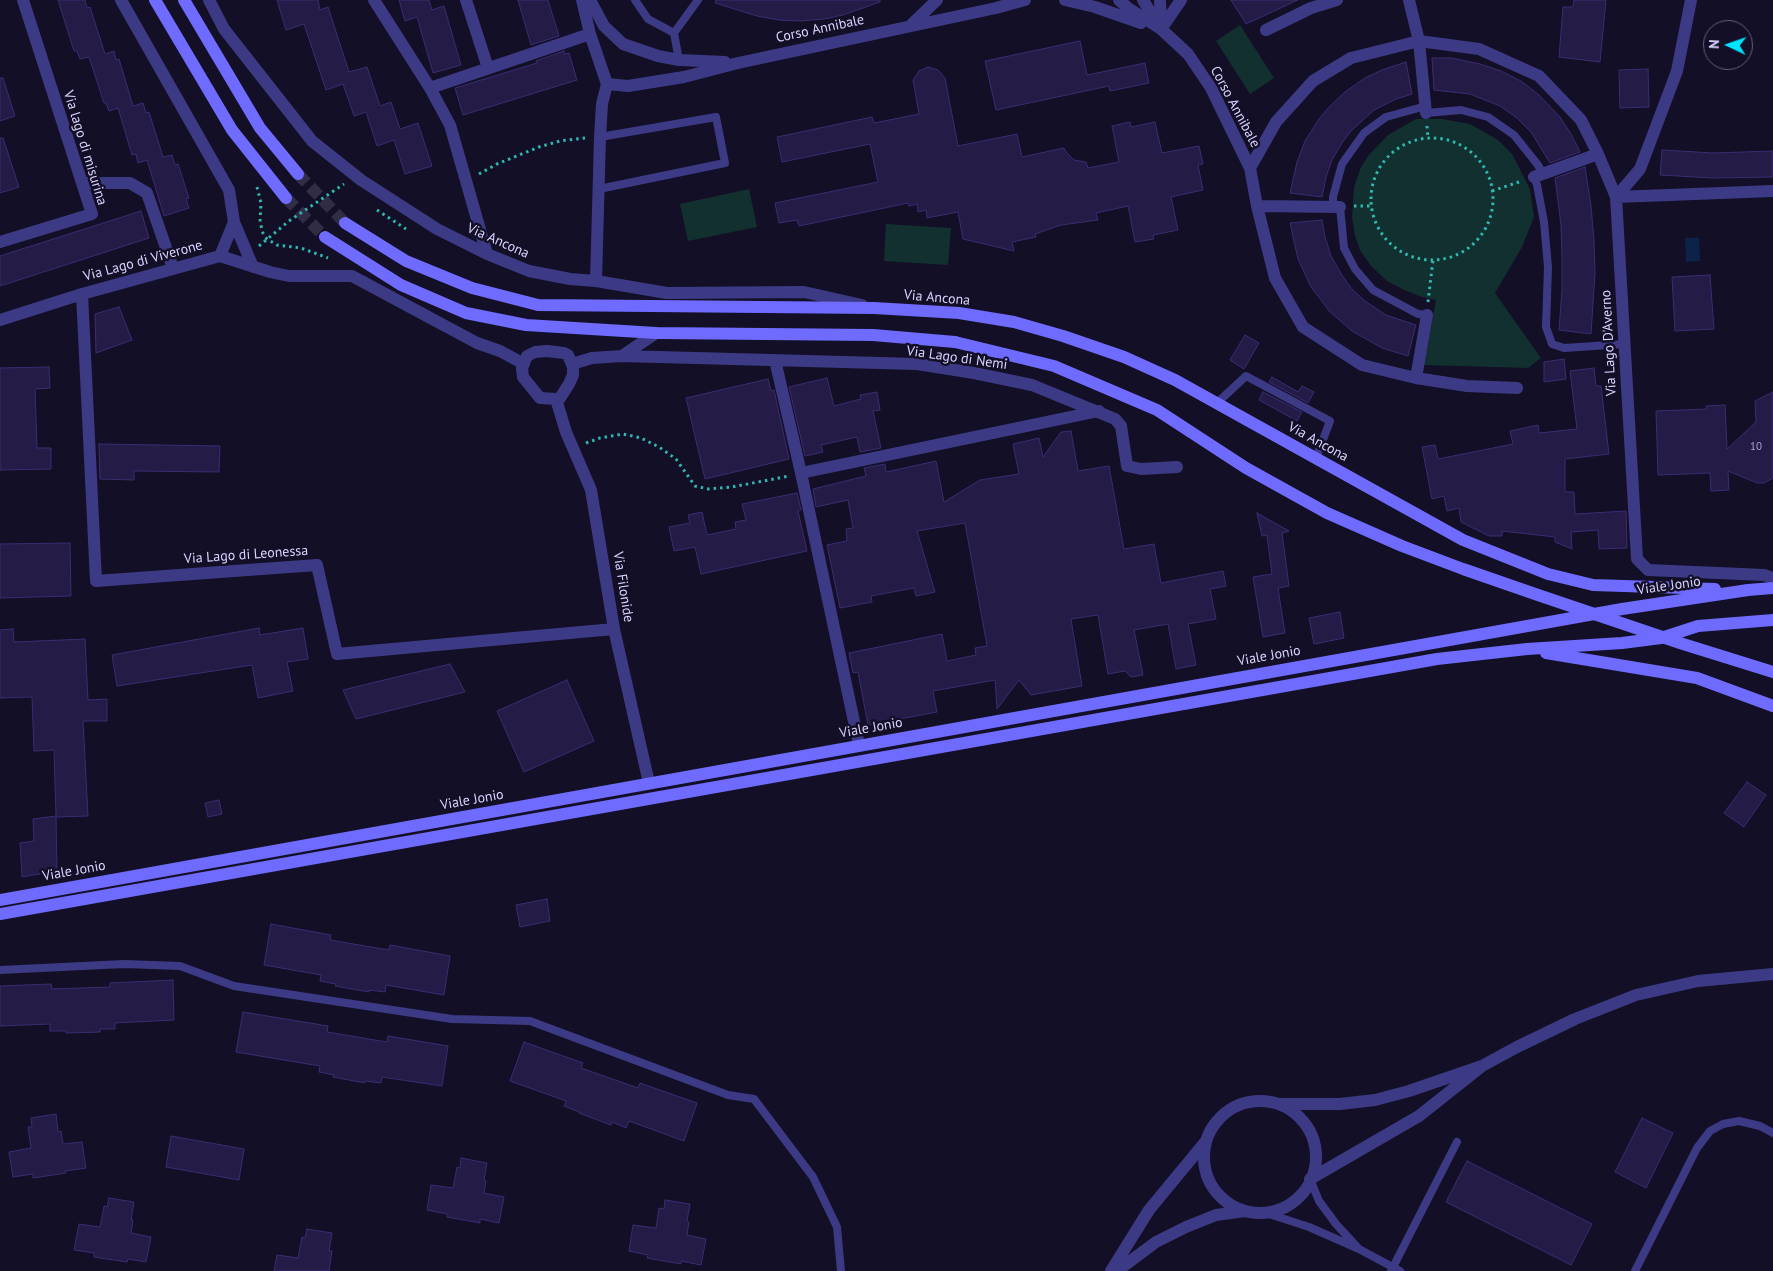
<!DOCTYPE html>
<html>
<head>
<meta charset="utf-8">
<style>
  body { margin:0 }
  #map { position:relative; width:1773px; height:1271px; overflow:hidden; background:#130f26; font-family:"PT Sans",sans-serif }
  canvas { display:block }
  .north { position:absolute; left:1703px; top:20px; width:50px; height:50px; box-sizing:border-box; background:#130f26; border:1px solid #625e7d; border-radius:50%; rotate:273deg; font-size:14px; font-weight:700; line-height:20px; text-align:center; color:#d9d4ff }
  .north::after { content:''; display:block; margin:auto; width:18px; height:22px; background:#00e5ff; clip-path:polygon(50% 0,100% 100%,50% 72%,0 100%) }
</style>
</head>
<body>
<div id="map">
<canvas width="1773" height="1271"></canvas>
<div class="north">N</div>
</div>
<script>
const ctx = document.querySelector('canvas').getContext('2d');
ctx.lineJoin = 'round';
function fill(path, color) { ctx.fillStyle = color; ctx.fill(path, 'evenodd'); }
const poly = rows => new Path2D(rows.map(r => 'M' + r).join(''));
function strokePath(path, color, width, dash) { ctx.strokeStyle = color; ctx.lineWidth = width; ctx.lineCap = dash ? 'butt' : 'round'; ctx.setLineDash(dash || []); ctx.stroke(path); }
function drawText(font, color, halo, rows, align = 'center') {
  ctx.font = font + ' "PT Sans",sans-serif'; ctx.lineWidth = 5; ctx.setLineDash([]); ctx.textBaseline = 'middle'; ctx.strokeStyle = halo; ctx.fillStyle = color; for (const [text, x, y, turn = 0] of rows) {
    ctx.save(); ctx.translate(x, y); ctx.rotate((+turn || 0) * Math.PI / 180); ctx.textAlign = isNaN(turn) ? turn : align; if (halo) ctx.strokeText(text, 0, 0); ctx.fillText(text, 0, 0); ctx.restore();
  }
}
fill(poly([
  [1240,25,1274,78,1250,94,1216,41],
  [1416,119,1442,119,1470,124,1498,140,1512,154,1530,189,1534,217,1522,247,1495,293,1541,358,1528,368,1424,365,1436,300,1422,297,1404,290,1387,281,1372,267,1361,252,1355,236,1352,217,1354,187,1361,167,1369,155,1388,135],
  [749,189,757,227,688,241,680,204],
  [886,224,951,228,948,265,884,261]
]), '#12302f');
fill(poly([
  [1685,238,1699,238,1700,261,1686,262]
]), '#0c2248');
const building = poly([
  [58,0,85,0,87,8,90,7,105,54,114,51,116,60,119,59,133,106,143,103,146,113,149,112,163,157,172,155,175,165,178,164,189,198,186,199,189,208,164,216,147,160,138,163,136,154,132,155,118,108,109,111,106,103,104,103,89,57,80,59,77,51,74,51,58,0],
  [277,0,318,0,320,10,328,7,349,72,367,67,380,106,391,102,400,129,418,123,432,166,405,174,394,140,377,146,366,112,354,116,343,84,326,90,304,24,286,30,277,0],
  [399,0,429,0,432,10,444,6,461,65,433,73,417,17,405,21,399,0],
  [518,0,548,0,559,36,531,45,518,0],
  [716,0,880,0,880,2,843,15,824,19,800,21,779,20,757,16,715,3,716,0],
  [1231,0,1298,0,1246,24,1231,0],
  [1574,0,1606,0,1600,62,1559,57,1563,7,1573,7,1574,0],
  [1080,41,1087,75,1145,63,1149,83,1110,91,1109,86,996,110,985,61,1080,41],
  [564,51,564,54,569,53,577,80,463,115,455,88,537,63,536,61,564,51],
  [1432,58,1452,58,1480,64,1501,71,1521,81,1539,95,1560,117,1571,134,1580,152,1550,163,1531,132,1517,118,1500,106,1470,94,1434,90,1432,58],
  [1406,62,1412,94,1396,99,1374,110,1351,131,1342,143,1332,160,1326,177,1322,197,1290,193,1297,162,1305,141,1319,119,1329,107,1345,92,1365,78,1382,70,1406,62],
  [928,67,938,70,945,78,958,146,1017,134,1022,157,1064,148,1066,152,1074,160,1086,162,1088,168,1119,162,1112,126,1130,122,1131,127,1155,122,1162,153,1199,146,1203,164,1198,165,1203,190,1171,197,1178,230,1153,235,1154,239,1135,242,1128,206,1096,213,1098,220,1061,225,1035,234,1036,237,1012,242,1014,251,963,239,958,212,927,218,926,210,918,212,917,204,909,206,908,203,799,226,797,220,779,223,775,203,878,182,870,144,782,162,777,137,872,117,874,123,919,114,913,80,919,71,928,67],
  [1648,69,1649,107,1620,108,1619,70,1648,69],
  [0,78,3,78,15,116,0,121,0,78],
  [0,138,3,138,19,187,0,193,0,138],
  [1662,150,1713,153,1773,151,1773,177,1712,178,1660,175,1662,150],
  [1585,167,1591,206,1594,240,1595,273,1591,334,1559,330,1562,290,1562,257,1561,225,1555,178,1585,167],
  [141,211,149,238,0,286,0,256,141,211],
  [1322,220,1325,237,1331,256,1343,277,1352,289,1365,301,1386,315,1416,325,1408,356,1382,348,1352,331,1330,312,1311,287,1298,259,1290,223,1322,220],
  [1710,275,1714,329,1675,331,1672,277,1710,275],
  [119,307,132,340,96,353,95,314,119,307],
  [1245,335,1259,343,1244,369,1230,360,1245,335],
  [1564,359,1566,379,1544,382,1544,362,1564,359],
  [49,367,50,388,35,389,37,448,51,448,51,469,0,470,0,368,49,367],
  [1594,368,1596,386,1601,386,1609,454,1565,459,1565,492,1574,492,1575,514,1626,511,1627,548,1599,549,1598,530,1571,532,1572,549,1555,542,1555,537,1502,531,1502,536,1489,536,1461,522,1459,508,1447,511,1444,496,1432,499,1422,447,1435,445,1438,459,1513,444,1510,431,1538,425,1539,433,1577,429,1570,371,1594,368],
  [1272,377,1298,392,1302,386,1314,392,1308,403,1269,382,1272,377],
  [827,378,834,406,861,399,860,395,877,392,880,410,873,411,881,448,860,452,857,437,821,445,823,452,805,456,789,387,827,378],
  [768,379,771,391,774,390,789,459,705,479,686,398,768,379],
  [1263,392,1302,412,1297,421,1259,400,1263,392],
  [1773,392,1773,478,1764,483,1757,483,1728,471,1729,490,1711,491,1710,473,1658,475,1656,411,1707,409,1706,406,1725,405,1727,449,1756,422,1755,401,1773,392],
  [1071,431,1078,471,1109,466,1124,549,1154,544,1161,583,1223,571,1226,586,1210,589,1216,619,1188,624,1196,665,1176,669,1168,624,1134,630,1143,675,1131,677,1125,671,1108,674,1098,615,1071,619,1082,686,1031,695,1019,680,997,709,995,680,933,691,937,712,868,725,858,672,853,673,849,653,942,634,947,661,976,655,975,648,987,646,965,523,917,531,935,592,916,596,914,588,871,596,872,602,840,608,827,545,847,541,846,529,853,528,848,500,816,507,813,489,866,476,864,468,885,464,886,472,936,461,944,502,980,480,1019,474,1013,444,1039,438,1043,457,1061,432,1071,431],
  [99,444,220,446,219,472,134,471,134,480,100,479,99,444],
  [797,493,801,510,798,511,807,551,701,574,695,547,674,551,669,527,690,523,688,515,702,512,707,535,736,529,735,522,746,520,742,504,797,493],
  [1257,513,1289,531,1282,533,1289,586,1278,588,1285,633,1263,637,1253,577,1272,574,1267,535,1262,536,1257,513],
  [70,543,71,596,0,598,0,544,70,543],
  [1340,612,1344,638,1314,644,1309,618,1340,612],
  [259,628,260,635,303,628,308,659,287,662,293,691,258,698,252,665,117,686,112,655,259,628],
  [13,629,14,642,85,639,88,700,107,699,107,721,83,721,88,816,56,817,57,871,22,877,20,843,34,841,33,819,56,816,54,750,34,751,32,697,0,698,0,630,13,629],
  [450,664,465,692,356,719,343,690,450,664],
  [567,680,594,741,524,772,497,711,567,680],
  [1747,782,1766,795,1744,827,1724,813,1747,782],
  [219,800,222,814,208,817,205,803,219,800],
  [547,899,550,921,520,927,516,905,547,899],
  [271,924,331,935,330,940,389,950,390,945,450,956,444,995,386,985,385,992,369,990,369,992,335,986,336,984,320,981,321,975,264,965,271,924],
  [173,980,174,1020,115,1023,115,1029,100,1029,100,1032,66,1033,66,1031,50,1031,50,1024,0,1026,0,986,51,984,52,989,110,987,110,983,173,980],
  [243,1012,328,1026,327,1032,387,1042,388,1036,448,1046,442,1086,382,1077,381,1083,365,1081,365,1083,333,1077,334,1075,319,1072,320,1066,236,1052,243,1012],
  [524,1042,583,1063,581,1068,638,1088,640,1083,697,1103,684,1141,629,1121,626,1128,612,1122,611,1125,579,1113,579,1112,564,1106,566,1101,510,1081,524,1042],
  [56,1114,58,1132,61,1131,63,1144,82,1142,86,1168,65,1171,66,1173,33,1178,33,1174,13,1177,9,1152,31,1148,28,1127,32,1127,31,1118,56,1114],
  [1642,1118,1673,1133,1646,1188,1615,1172,1642,1118],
  [171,1136,244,1149,239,1180,166,1167,171,1136],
  [461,1158,487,1163,484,1180,486,1181,484,1193,504,1197,499,1223,480,1219,480,1223,447,1217,447,1214,427,1210,431,1185,453,1188,457,1167,460,1168,461,1158],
  [1467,1161,1592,1224,1571,1265,1446,1202,1467,1161],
  [109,1198,134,1202,131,1220,133,1220,131,1233,151,1237,146,1262,128,1259,127,1262,94,1257,94,1253,74,1250,79,1224,100,1227,104,1206,107,1207,109,1198],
  [665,1200,690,1204,687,1221,689,1222,687,1235,706,1239,701,1265,681,1261,681,1264,647,1258,648,1255,629,1251,633,1225,656,1228,659,1208,664,1209,665,1200],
  [307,1229,332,1233,329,1251,332,1251,329,1271,274,1271,277,1255,298,1258,302,1237,305,1238,307,1229]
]);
fill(building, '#241b47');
strokePath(building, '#3b2d73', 1);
strokePath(poly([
  [298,174,345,223],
  [286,198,325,237]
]), '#312d47', 12, [12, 6]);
strokePath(poly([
  [1427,126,1428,138],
  '1371 199a61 61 0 1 1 122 0a61 61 0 1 1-122 0Z',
  [479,174,497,164,539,147,560,141,585,138],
  [257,187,261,203,260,222,263,233,267,239,277,245,301,248,328,258],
  [1492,191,1522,181],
  [1354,206,1371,206],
  [377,210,406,229],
  [259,246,289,221],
  [1428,302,1433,260],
  [586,443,600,438,623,434,641,438,659,447,676,459,695,486,708,489,732,487,789,476]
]), '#2fb8b0', 3, [2.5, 4]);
strokePath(poly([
  [635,0,648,19,674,33,679,60],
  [674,33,698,0],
  [1426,113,1461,110,1488,117,1514,135,1538,165,1543,174],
  [1534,177,1537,185,1544,222,1548,267,1546,327,1552,344,1564,348,1624,344],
  [599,189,725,163,716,117,600,137],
  [1333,207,1333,197,1342,164,1364,133,1386,117,1426,106],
  [1340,207,1344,248,1355,269,1373,290,1418,314,1427,315],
  [1217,403,1246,376,1330,421,1316,458],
  [0,970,124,964,180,966,234,986,452,1019,530,1021,728,1095,754,1099,813,1177,837,1227,841,1271],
  [1263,1212,1309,1227,1359,1249,1336,1224,1319,1201,1310,1179],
  [1359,1249,1400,1271],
  [1391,1271,1457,1142],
  [1635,1271,1697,1148,1710,1131,1723,1124,1739,1121,1760,1126,1773,1133]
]), '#3d3a85', 8);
strokePath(poly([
  [121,0,229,190,234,222,220,256],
  [209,0,224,29,312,141,361,180,437,229,487,254,529,271,570,279,596,281,667,293,804,292,862,305],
  [374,0,430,88,450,125,487,254],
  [466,0,488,68],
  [582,0,590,34,607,84,602,104,600,137,596,281],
  [590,0,604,26,623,44,658,56,679,60,725,62],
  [1065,0,1095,7,1141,23],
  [1119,0,1128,8,1161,29,1188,54,1211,88,1250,168,1257,206,1275,278,1303,327,1362,365,1416,378,1467,386,1517,388],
  [1143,0,1158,25],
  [1160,0,1161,27],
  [1409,0,1419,41,1426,113],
  [912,24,937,0],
  [1161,29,1181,0],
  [1266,30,1311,8,1337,0],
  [607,84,628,86,684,77,738,63,996,8,1025,0],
  [430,88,590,34],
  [1250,168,1276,122,1313,81,1351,58,1419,41,1479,49,1539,76,1581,120,1598,154,1616,197,1637,559,1648,570,1764,575,1773,578],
  [1534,177,1598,154],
  [82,183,130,183,147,193,173,268],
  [1616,197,1640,169,1677,71,1691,0],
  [1616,197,1773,191],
  [1257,206,1340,207],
  [234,222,253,267],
  [0,242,92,214,23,0],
  [220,256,270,272,289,276,352,276,477,343,500,351,524,364],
  [82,294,96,581,317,565,337,654,614,629],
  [0,320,82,294,220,256],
  [547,351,564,353,568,355,573,367,573,375,569,384,560,398,556,399,540,398,523,377,522,368,527,356,535,352,547,351],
  [622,356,656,333],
  [775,360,801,473,859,745],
  [572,364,592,358,622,356,917,364,974,373,1032,385,1115,419,1121,426,1127,466,1141,469,1177,467],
  [1416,378,1427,315],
  [556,399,566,432,591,490,614,629,649,783],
  [801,473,1099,411],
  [1482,1066,1517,1047,1575,1019,1636,995,1698,981,1773,974],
  '1204 1157a56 56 0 1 1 112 0a56 56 0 1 1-112 0Z',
  [1279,1104,1340,1104,1375,1100,1409,1091,1482,1066,1419,1116,1310,1179],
  [1111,1271,1149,1210,1206,1141],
  [1117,1271,1156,1242,1186,1227,1216,1215,1245,1211]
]), '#3d3a85', 12);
strokePath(poly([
  [155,0,232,130,286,198],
  [184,0,260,128,298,174],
  [345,223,406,261,472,288,538,305,874,308,959,313,1014,322,1063,336,1124,357,1175,380,1463,540,1548,574,1593,585,1715,589],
  [325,237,401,285,466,313,526,325,656,333,873,335,955,342],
  [1546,653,1697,678,1773,706],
  [0,900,1622,609,1748,590,1773,588],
  [0,914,1437,659,1527,649,1622,643,1661,638,1698,626,1773,620]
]), '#6f6bff', 12);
strokePath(poly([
  [289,221,344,184]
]), '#2fb8b0', 3, [2.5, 4]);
strokePath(poly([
  [955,342,1054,366,1157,410,1246,468,1327,513,1402,546,1463,569,1538,595,1683,644,1773,672]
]), '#6f6bff', 12);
drawText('11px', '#aca6d1', null, [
  ["10",1756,447]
]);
drawText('14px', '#d9d4ff', '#130f26', [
  ["Corso Annibale",820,29,-12],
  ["Corso Annibale",1235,107,62],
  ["Via lago di misurina",85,148,73],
  ["Via Ancona",498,241,24],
  ["Via Lago di Viverone",143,261,-15],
  ["Via Ancona",937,298,5],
  ["Via Lago D'Averno",1609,343,-93],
  ["Via Lago di Nemi",957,358,8],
  ["Via Ancona",1318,442,29],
  ["Via Lago di Leonessa",246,555,-4],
  ["Viale Jonio",1669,586,-8],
  ["Via Filonide",623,587,81],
  ["Viale Jonio",1269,656,-10],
  ["Viale Jonio",871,728,-10],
  ["Viale Jonio",472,800,-10],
  ["Viale Jonio",74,871,-10]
]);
</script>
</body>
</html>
